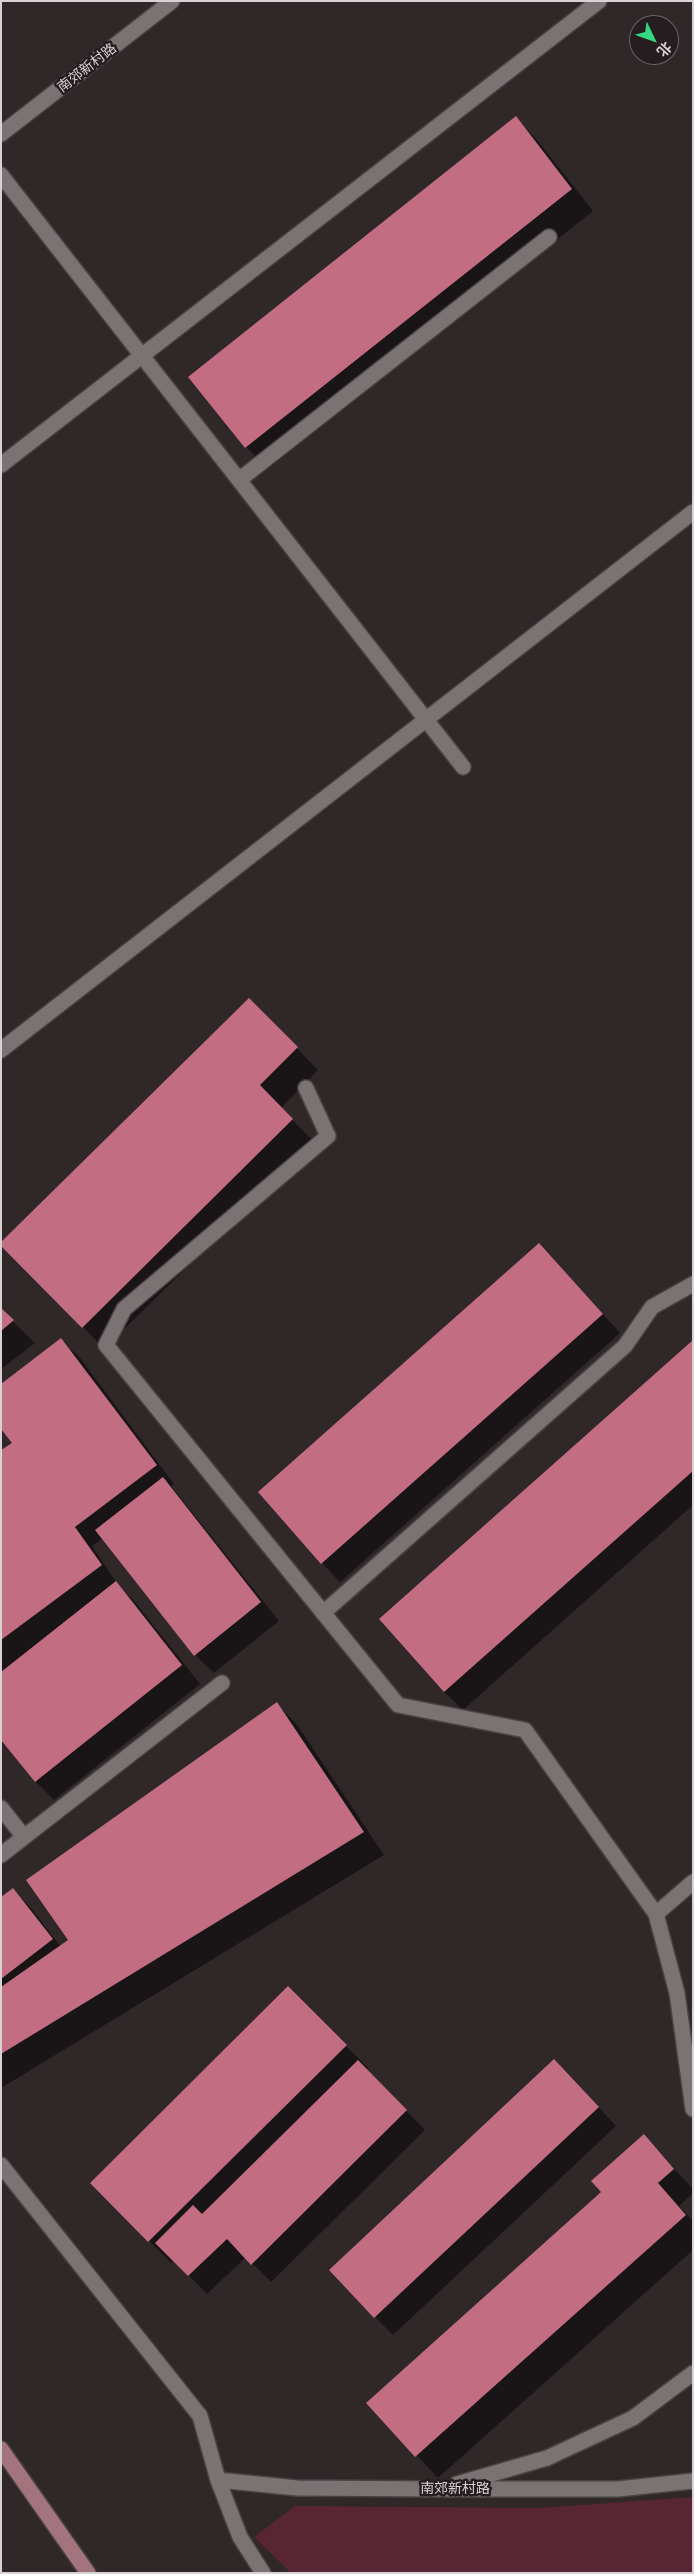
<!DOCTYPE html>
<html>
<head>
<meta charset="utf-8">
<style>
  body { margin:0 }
  #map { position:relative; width:694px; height:2574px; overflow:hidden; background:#2f2728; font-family:Mulish,"Noto Sans SC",sans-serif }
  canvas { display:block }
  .frame { position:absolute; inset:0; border:2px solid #d7d2d3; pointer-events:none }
  .north { position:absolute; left:629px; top:15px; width:50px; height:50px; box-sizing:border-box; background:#251d1f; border:1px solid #6c6567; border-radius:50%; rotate:132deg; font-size:14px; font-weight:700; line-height:20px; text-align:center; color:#d7d2d3 }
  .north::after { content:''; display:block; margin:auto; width:18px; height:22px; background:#35d881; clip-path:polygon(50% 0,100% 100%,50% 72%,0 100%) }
</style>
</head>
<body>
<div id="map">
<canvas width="694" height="2574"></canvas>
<div class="frame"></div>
<div class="north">北</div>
</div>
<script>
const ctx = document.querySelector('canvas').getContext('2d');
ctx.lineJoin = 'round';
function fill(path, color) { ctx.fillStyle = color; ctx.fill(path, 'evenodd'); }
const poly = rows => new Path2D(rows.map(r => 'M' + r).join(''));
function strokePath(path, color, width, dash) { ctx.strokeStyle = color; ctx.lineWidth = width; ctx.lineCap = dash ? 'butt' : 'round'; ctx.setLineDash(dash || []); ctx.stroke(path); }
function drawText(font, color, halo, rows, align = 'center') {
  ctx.font = font + ' Mulish,"Noto Sans SC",sans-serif'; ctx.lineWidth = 5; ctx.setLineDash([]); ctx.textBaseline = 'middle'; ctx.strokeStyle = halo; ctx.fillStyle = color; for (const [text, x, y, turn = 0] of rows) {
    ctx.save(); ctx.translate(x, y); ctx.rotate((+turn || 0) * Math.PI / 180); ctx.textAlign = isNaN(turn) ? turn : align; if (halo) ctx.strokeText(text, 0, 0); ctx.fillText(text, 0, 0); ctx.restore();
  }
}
fill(poly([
  [693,2497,693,2573,291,2573,254,2537,295,2506,541,2508]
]), '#582534');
fill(poly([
  [516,118,537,140,593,211,268,469,246,447],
  [249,999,318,1070,281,1108,314,1142,104,1349,83,1327],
  [539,1244,620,1333,340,1582,322,1563],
  [1,1310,35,1343,1,1369],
  [61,1340,80,1358,174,1484,171,1486,279,1621,214,1673,195,1655,103,1538,92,1546,118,1585,134,1601,200,1684,54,1800,36,1782,1,1738,1,1447,4,1450,13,1443],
  [693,1342,693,1505,463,1710,444,1692],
  [277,1704,298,1726,384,1855,1,2088,1,1899,13,1890,31,1908,61,1947,70,1940],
  [288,1988,368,2068,366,2070,425,2130,271,2282,246,2257,207,2294,174,2260,171,2263,92,2183],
  [573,2079,616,2126,393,2335,375,2317],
  [644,2136,693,2189,693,2193,679,2206,693,2221,693,2250,438,2478,368,2403,602,2192]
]), '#0007');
fill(poly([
  [516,116,572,189,245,448,188,377],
  [249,998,298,1047,260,1085,293,1119,82,1328,1,1246,1,1242],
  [539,1243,603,1314,321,1564,258,1492],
  [1,1308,14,1320,1,1331],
  [61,1338,157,1465,75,1527,102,1565,1,1640,1,1450,12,1443,1,1429,1,1384],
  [693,1340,693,1471,444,1692,379,1619],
  [163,1477,261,1602,194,1656,95,1530],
  [116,1581,182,1665,35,1782,1,1740,1,1672],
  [277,1702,364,1832,1,2054,1,1987,68,1940,26,1880],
  [13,1888,53,1939,1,1979,1,1897],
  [288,1986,347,2045,148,2242,90,2183],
  [554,2059,599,2107,374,2318,329,2270],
  [358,2060,407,2110,251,2265,227,2239,188,2276,155,2243,193,2205,202,2214],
  [644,2134,674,2169,658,2183,686,2215,415,2457,366,2403,601,2192,591,2181]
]), '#c36d83');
const minor = poly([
  [1,134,172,1],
  [1,175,463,767],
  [1,465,599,1],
  [239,480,549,237],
  [1,1050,693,512],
  [306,1088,328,1136,124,1309,106,1345,398,1705,525,1730,656,1914,677,1993,693,2109],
  [323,1613,625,1346,652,1307,693,1284],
  [1,1808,24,1837],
  [1,1855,222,1683],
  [656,1914,693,1882],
  [1,2165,200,2416,218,2480,240,2537,263,2573],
  [218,2480,297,2488,438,2489,618,2489,693,2481],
  [457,2484,547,2458,633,2418,693,2373]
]);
const major = poly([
  [1,2449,88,2573]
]);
strokePath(minor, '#494243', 18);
strokePath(major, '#494243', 18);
strokePath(minor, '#7b7273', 15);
strokePath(major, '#a3737e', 15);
drawText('14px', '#d7d2d3', '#251d1f', [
  ["南郊新村路",87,68,-38],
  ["南郊新村路",455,2489]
]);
</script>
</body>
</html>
